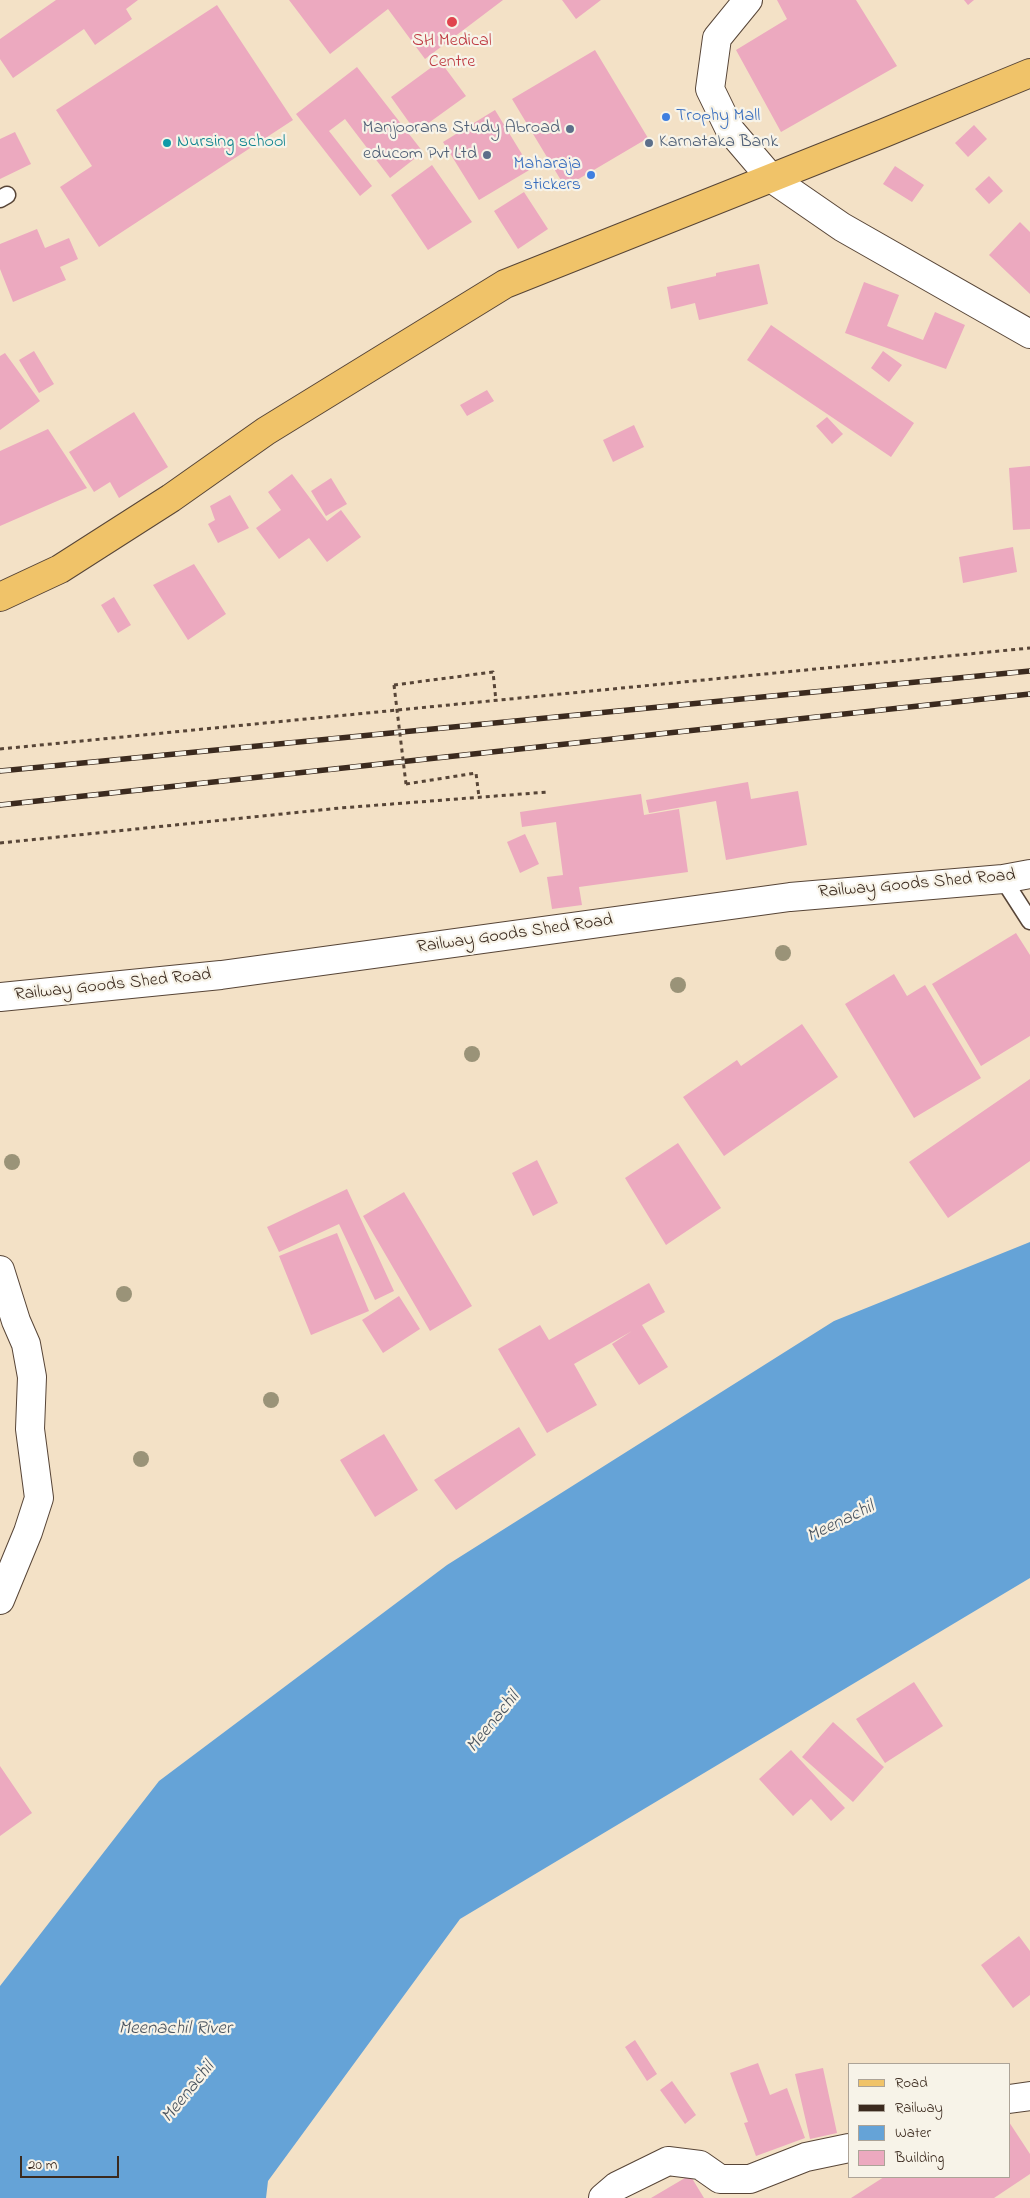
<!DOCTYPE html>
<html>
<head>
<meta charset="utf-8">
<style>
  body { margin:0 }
  #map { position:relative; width:1030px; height:2198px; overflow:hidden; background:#f3e1c6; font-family:"Indie Flower",sans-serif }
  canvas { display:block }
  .legend { position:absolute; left:848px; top:2063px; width:162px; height:115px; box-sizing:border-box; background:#f7f3e8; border:1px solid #aca397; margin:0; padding:6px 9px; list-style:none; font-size:15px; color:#3b2a1e }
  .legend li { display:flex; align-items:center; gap:10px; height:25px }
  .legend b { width:25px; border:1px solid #aca397 }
  .scale { position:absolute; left:20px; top:2156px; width:99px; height:22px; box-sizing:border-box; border:2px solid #3b2a1e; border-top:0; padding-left:6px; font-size:15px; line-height:18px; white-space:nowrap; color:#3b2a1e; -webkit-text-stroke:4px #f7f3e8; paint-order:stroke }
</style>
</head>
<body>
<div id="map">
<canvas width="1030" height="2198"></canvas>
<ul class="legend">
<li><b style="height:6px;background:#f0c369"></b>Road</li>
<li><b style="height:6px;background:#3b2a1e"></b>Railway</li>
<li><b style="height:14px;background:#65a3d7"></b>Water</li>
<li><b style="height:14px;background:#eca9bf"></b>Building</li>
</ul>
<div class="scale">20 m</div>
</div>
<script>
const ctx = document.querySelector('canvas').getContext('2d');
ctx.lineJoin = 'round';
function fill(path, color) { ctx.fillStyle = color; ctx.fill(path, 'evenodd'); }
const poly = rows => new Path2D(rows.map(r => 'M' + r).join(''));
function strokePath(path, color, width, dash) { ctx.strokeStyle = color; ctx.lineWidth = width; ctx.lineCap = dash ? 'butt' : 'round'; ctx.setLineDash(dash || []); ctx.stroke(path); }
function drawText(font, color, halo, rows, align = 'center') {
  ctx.font = font + ' "Indie Flower",sans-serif'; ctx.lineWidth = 4.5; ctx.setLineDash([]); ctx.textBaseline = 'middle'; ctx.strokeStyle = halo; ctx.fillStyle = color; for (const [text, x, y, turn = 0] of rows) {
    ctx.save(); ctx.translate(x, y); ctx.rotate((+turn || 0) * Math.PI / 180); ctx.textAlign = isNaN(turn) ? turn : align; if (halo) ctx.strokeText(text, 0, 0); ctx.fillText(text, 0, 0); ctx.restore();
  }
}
fill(poly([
  [1030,1242,1030,1578,460,1919,268,2181,266,2198,0,2198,0,1986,159,1781,447,1565,834,1321]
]), '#65a3d7');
fill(poly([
  [56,0,138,0,126,9,132,19,95,45,84,29,13,78,0,59,0,39],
  [289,0,503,0,425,59,388,9,330,54],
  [562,0,601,0,576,19],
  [777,0,856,0,897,66,781,132,736,50,787,19],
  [964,0,974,0,968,5],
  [217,5,293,120,99,247,60,187,92,166,56,110],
  [595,50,648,138,565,187,512,99],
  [440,61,466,96,416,132,391,97],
  [357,67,423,152,390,178,345,119,329,131,372,186,360,196,296,114],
  [495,110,531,169,479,200,443,142],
  [974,125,987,139,968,157,955,143],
  [15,132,31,164,0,179,0,139],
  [432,165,472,222,428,250,391,195],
  [895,166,924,185,912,202,883,184],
  [989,176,1003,191,989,204,975,189],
  [524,192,548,229,518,249,494,211],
  [1020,222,1030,232,1030,294,989,255],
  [37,229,45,248,69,238,78,259,60,267,66,280,13,302,0,269,0,244],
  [759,264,768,304,699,320,695,303,671,309,667,287,716,276,716,273],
  [864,282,899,295,887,326,923,340,935,312,965,325,946,369,845,333],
  [771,325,914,423,891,457,747,360],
  [34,351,54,384,39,393,19,360],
  [883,351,902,365,889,382,871,368],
  [5,353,40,401,0,430,0,356],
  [487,390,494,401,467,416,460,405],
  [134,412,168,467,119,498,110,482,94,492,69,452],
  [827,417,843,434,832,444,816,426],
  [634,425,644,447,613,462,603,440],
  [48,429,87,488,0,526,0,451],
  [1030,466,1030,529,1013,530,1009,468],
  [292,474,327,521,341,510,361,537,327,562,309,538,279,559,256,528,281,510,268,492],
  [331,478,347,504,326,516,311,491],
  [230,495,249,528,218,543,208,524,215,520,210,506],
  [1013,547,1017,572,963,583,959,557],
  [194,564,226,614,188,640,153,585],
  [114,597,131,625,118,633,101,605],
  [748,782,751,799,798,791,807,845,726,860,716,801,649,813,646,800],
  [641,794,644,815,679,809,688,872,579,887,582,905,552,909,547,877,563,875,556,822,522,827,520,812],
  [525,834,539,864,520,873,507,842],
  [1016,933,1030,955,1030,1036,981,1066,932,984],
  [894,974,907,996,925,985,981,1078,914,1118,845,1004],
  [802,1024,838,1077,724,1156,683,1097,737,1060,741,1066],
  [1030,1079,1030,1161,948,1218,909,1162],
  [678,1143,721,1208,666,1245,625,1178],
  [537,1160,558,1203,533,1216,512,1173],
  [347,1189,394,1291,375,1300,339,1224,279,1252,267,1227],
  [404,1192,472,1306,430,1331,363,1216],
  [337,1233,369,1311,311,1335,279,1256],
  [649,1283,665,1312,642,1325,668,1367,639,1385,612,1344,632,1331,574,1364,597,1405,547,1433,498,1349,540,1325,549,1340],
  [399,1296,420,1329,383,1353,362,1320],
  [519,1427,536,1455,456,1510,434,1480],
  [384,1434,418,1490,375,1517,340,1460],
  [914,1682,943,1726,885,1763,856,1719],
  [833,1722,884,1767,853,1802,802,1757],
  [791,1750,845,1808,831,1821,811,1799,793,1816,759,1779],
  [0,1766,32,1813,0,1836],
  [1019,1936,1030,1951,1030,1995,1013,2008,981,1965],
  [635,2040,657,2074,647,2081,625,2047],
  [758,2063,770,2095,787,2088,805,2138,756,2156,744,2123,748,2122,730,2073],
  [823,2068,837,2133,810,2139,795,2074],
  [672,2081,696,2115,685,2124,660,2090],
  [1009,2122,1030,2154,1030,2174,994,2198,851,2198,884,2177,1009,2177],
  [690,2175,704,2198,651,2198]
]), '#eca9bf');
const service = poly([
  [0,199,7,195],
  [1003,879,1030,921]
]);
const minor = poly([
  [771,178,842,227,1030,334],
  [0,997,221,975,790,897,1003,879,1030,874],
  [0,1270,16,1321,26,1344,32,1377,30,1429,39,1498,28,1532,0,1600],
  [1009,2099,1030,2096],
  [603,2198,617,2186,668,2161,700,2165,720,2179,750,2179,806,2157,849,2148]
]);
const tertiary = poly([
  [748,0,717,38,710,89,730,130,771,178]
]);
const primary = poly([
  [0,597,60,569,171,498,266,431,505,284,884,133,1030,73]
]);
strokePath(service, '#574537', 19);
strokePath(minor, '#574537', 30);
strokePath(tertiary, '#574537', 30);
strokePath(primary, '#574537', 30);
strokePath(poly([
  [394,685,493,672,496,701],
  [0,749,1030,648],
  [406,784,476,773,479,797],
  [0,843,340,808,548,792]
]), '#574537', 3, [4, 4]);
strokePath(service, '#fff', 16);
strokePath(minor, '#fff', 28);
strokePath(tertiary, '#fff', 28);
strokePath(primary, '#f0c369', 28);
const rail = poly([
  [0,771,1030,671],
  [0,805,1030,694]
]);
strokePath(rail, '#3b2a1e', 5.5);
strokePath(rail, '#f7f3e8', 4, [11]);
strokePath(poly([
  [394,685,406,784]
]), '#574537', 3, [4, 4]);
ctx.fillStyle = '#9a9378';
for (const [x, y] of [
  [783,953],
  [678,985],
  [472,1054],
  [12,1162],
  [124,1294],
  [271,1400],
  [141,1459]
]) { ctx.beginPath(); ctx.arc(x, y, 8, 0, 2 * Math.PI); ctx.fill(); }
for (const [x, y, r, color] of [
  [452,22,6,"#e0444e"],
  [666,117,5,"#3f7fe0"],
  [570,129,5,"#5c6f8a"],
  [167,143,5,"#0f9aa8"],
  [649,143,5,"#5c6f8a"],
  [487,155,5,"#5c6f8a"],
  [591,175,5,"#3f7fe0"]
]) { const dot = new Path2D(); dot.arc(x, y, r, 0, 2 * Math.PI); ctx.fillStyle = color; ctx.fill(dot); strokePath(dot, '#f7f3e8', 2); }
drawText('18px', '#be3a42', '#f7f3e8', [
  ["SH Medical",452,42],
  ["Centre",452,63]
]);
drawText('18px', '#366cbe', '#f7f3e8', [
  ["Trophy Mall",676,117],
  ["Maharaja",581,165,"right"],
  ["stickers",581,186,"right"]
], 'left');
drawText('18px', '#4e5e75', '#f7f3e8', [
  ["Manjoorans Study Abroad",560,129],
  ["Karnataka Bank",659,143,"left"],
  ["educom Pvt Ltd",477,155]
], 'right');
drawText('18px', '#0d838f', '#f7f3e8', [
  ["Nursing school",177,143]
], 'left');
drawText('18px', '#3b2a1e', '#f7f3e8', [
  ["Railway Goods Shed Road",917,885,-5],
  ["Railway Goods Shed Road",515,935,-8],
  ["Railway Goods Shed Road",113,986,-6]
]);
drawText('italic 19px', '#4a545f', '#f7f3e8', [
  ["Meenachil",841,1523,-26],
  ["Meenachil",494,1723,-51],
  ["Meenachil River",175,2030],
  ["Meenachil",189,2093,-51]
]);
</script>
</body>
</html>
